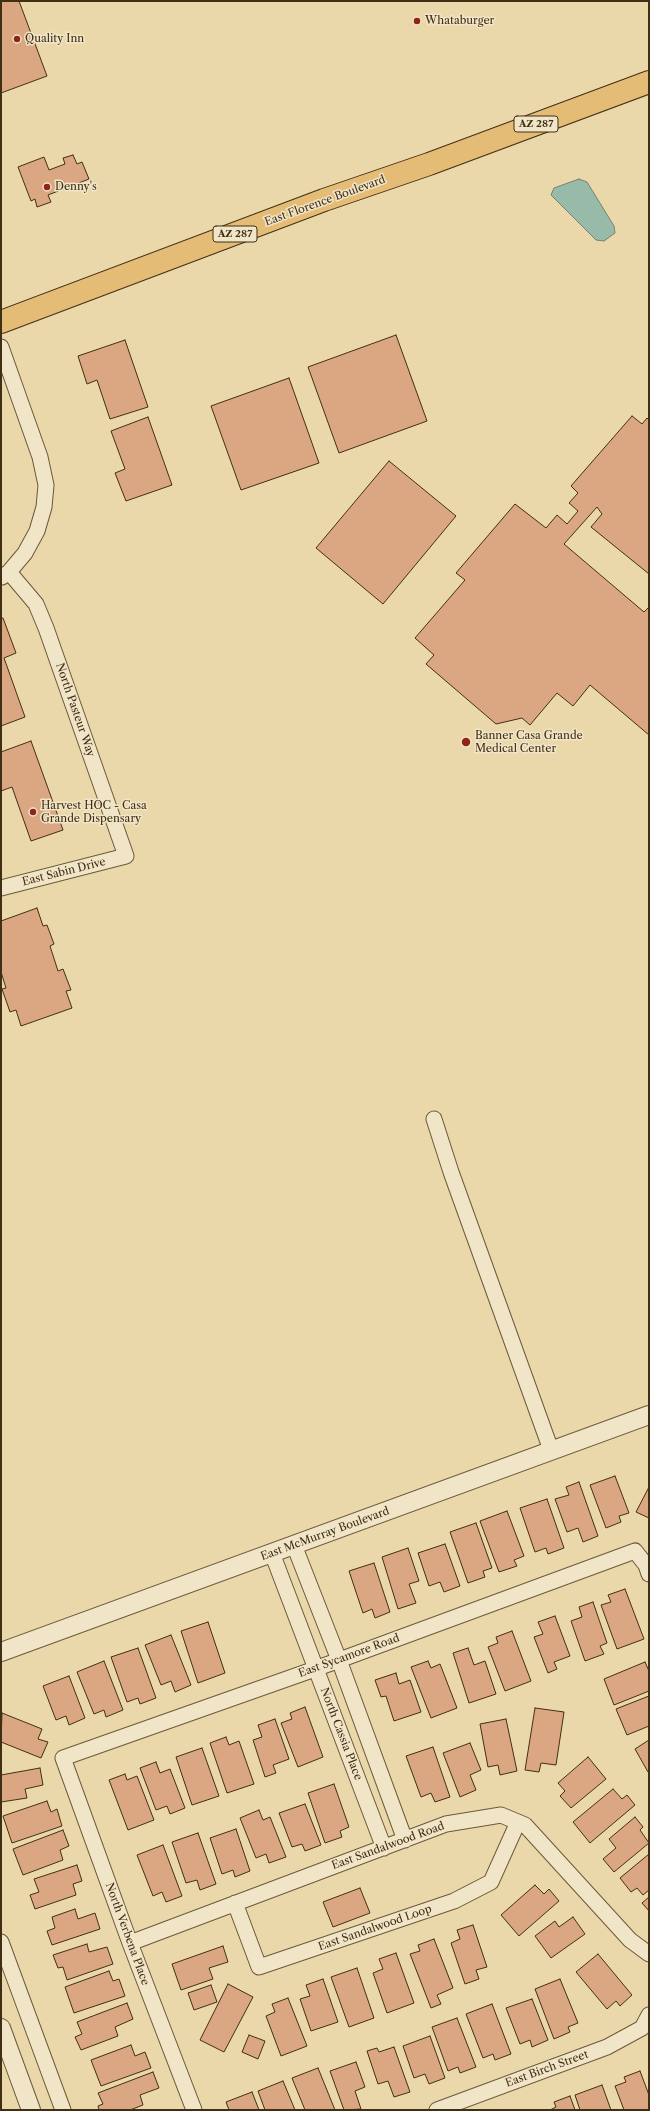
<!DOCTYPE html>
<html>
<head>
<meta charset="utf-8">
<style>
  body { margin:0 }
  #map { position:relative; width:650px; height:2111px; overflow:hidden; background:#ead7aa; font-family:"Libre Caslon Text",serif }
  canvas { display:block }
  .frame { position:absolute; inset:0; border:2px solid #412f15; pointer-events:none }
</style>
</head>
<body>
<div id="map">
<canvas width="650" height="2111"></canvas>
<div class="frame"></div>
</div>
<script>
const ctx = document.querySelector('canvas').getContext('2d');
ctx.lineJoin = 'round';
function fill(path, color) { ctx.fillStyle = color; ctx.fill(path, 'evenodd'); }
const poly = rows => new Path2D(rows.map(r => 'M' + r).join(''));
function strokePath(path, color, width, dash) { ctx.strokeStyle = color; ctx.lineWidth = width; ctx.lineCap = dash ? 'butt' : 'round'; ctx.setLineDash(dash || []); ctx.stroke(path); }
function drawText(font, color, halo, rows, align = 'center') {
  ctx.font = font + ' "Libre Caslon Text",serif'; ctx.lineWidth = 3; ctx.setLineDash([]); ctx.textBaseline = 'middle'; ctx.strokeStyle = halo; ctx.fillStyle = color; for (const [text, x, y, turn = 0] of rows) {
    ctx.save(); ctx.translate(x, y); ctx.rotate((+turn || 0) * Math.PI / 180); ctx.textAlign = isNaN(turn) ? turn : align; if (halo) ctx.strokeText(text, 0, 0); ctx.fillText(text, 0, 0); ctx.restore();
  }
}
const water = poly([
  [579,179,587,182,614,226,615,233,604,241,596,240,551,195,554,188,579,179]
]);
fill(water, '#98baa8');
strokePath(water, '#75826d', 1);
const building = poly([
  [1,1,19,1,47,76,1,93,1,1],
  [73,155,77,164,82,162,89,179,48,195,51,202,37,207,35,199,31,201,18,167,44,157,49,170,65,164,63,158,73,155],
  [396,335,427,421,339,453,308,367,396,335],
  [125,340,148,407,110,419,97,380,87,384,78,356,125,340],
  [289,378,319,463,241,490,211,406,289,378],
  [632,416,642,424,647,418,649,420,649,574,591,527,602,514,597,507,564,544,644,612,649,607,649,735,590,685,573,706,557,693,530,725,522,718,496,724,426,664,434,655,415,638,465,580,456,573,515,504,546,528,557,515,567,524,578,511,569,503,578,493,571,486,632,416],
  [148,417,172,485,126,501,115,473,125,469,111,431,148,417],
  [389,461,456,516,383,604,316,548,389,461],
  [1,618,3,618,16,653,4,658,25,717,1,726,1,618],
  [31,741,63,830,31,841,12,787,1,791,1,752,31,741],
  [37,908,43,926,47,925,54,944,50,946,58,971,63,969,71,990,66,991,72,1008,21,1026,16,1010,10,1012,2,989,6,988,1,972,1,921,37,908],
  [615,1476,629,1513,619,1516,621,1522,606,1528,590,1485,615,1476],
  [579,1482,598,1536,583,1542,578,1528,567,1532,555,1499,569,1495,566,1487,579,1482],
  [649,1487,649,1518,636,1512,649,1487],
  [547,1499,564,1548,548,1554,546,1548,535,1552,520,1508,547,1499],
  [507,1511,524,1556,514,1560,517,1566,499,1572,480,1521,507,1511],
  [476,1523,492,1568,483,1571,485,1577,468,1583,450,1532,476,1523],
  [445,1544,460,1586,444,1592,440,1582,429,1586,418,1553,445,1544],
  [408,1548,419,1581,409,1584,416,1603,398,1609,382,1557,408,1548],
  [374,1563,390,1612,375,1618,372,1609,363,1613,349,1571,374,1563],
  [625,1589,644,1639,617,1649,601,1605,611,1602,608,1595,625,1589],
  [593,1602,607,1643,600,1646,604,1654,585,1661,571,1621,582,1617,579,1607,593,1602],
  [555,1616,570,1656,554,1662,557,1669,548,1673,534,1637,543,1634,538,1622,555,1616],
  [208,1622,225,1673,198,1683,181,1631,208,1622],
  [512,1631,531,1681,505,1691,488,1647,498,1643,496,1637,512,1631],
  [171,1635,191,1685,175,1692,171,1681,161,1685,145,1645,171,1635],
  [138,1648,156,1698,140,1704,138,1698,127,1702,111,1657,138,1648],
  [468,1648,474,1665,485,1661,496,1694,469,1703,453,1653,468,1648],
  [104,1661,123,1710,106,1717,104,1710,94,1714,77,1672,104,1661],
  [428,1661,431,1668,440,1664,457,1708,431,1718,411,1667,428,1661],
  [645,1662,649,1671,649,1691,614,1705,604,1679,645,1662],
  [396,1673,399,1684,410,1680,421,1712,394,1721,386,1696,381,1697,375,1680,396,1673],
  [69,1676,85,1718,69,1725,66,1716,56,1720,43,1686,69,1676],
  [649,1696,649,1726,627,1735,616,1709,649,1696],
  [305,1707,323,1757,298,1767,281,1723,292,1719,290,1713,305,1707],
  [535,1708,564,1712,556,1765,541,1763,539,1772,525,1770,535,1708],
  [2,1713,42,1729,38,1739,48,1742,41,1758,1,1742,2,1713],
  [275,1719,289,1759,273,1765,276,1773,265,1777,253,1740,262,1737,258,1725,275,1719],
  [506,1719,517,1771,500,1775,498,1765,488,1767,480,1724,506,1719],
  [226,1737,229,1745,239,1741,254,1784,227,1793,210,1743,226,1737],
  [649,1740,649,1772,648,1772,635,1749,649,1740],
  [470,1743,481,1770,470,1775,476,1790,460,1797,443,1753,470,1743],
  [433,1747,450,1797,435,1802,431,1793,421,1797,406,1756,433,1747],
  [202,1748,219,1796,192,1805,176,1757,202,1748],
  [588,1757,606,1779,571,1808,560,1796,565,1791,558,1783,588,1757],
  [156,1762,160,1773,170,1769,185,1808,170,1814,167,1806,156,1810,140,1768,156,1762],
  [40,1768,43,1785,25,1789,27,1798,1,1802,1,1775,40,1768],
  [125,1774,127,1780,137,1776,154,1820,128,1830,109,1780,125,1774],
  [334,1784,349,1827,340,1831,342,1837,325,1843,308,1793,334,1784],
  [613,1789,622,1799,627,1795,635,1805,590,1843,573,1822,613,1789],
  [47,1801,51,1812,57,1809,62,1826,12,1843,3,1816,47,1801],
  [305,1804,321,1845,305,1851,302,1844,292,1847,279,1813,305,1804],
  [259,1810,263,1820,270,1817,286,1857,269,1863,266,1854,256,1858,240,1818,259,1810],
  [635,1817,643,1827,640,1830,649,1843,614,1872,603,1859,616,1848,609,1839,635,1817],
  [236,1829,250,1871,235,1877,233,1870,222,1874,210,1838,236,1829],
  [63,1830,69,1846,60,1850,63,1860,23,1875,13,1849,63,1830],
  [198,1833,216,1884,200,1890,197,1880,186,1883,172,1842,198,1833],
  [163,1845,182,1896,166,1902,162,1892,153,1896,137,1855,163,1845],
  [649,1854,649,1890,643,1895,637,1888,631,1892,620,1878,649,1854],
  [77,1865,82,1881,73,1884,76,1895,35,1909,30,1895,39,1892,34,1879,77,1865],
  [535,1885,544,1894,549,1889,559,1901,519,1936,501,1915,535,1885],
  [360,1888,370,1913,333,1927,323,1902,360,1888],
  [649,1897,649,1911,642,1903,649,1897],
  [75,1909,78,1919,95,1913,100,1929,52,1945,47,1931,55,1928,52,1917,75,1909],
  [573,1917,585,1934,551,1958,535,1936,555,1921,559,1927,573,1917],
  [473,1925,487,1967,476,1970,479,1979,465,1984,451,1943,460,1939,457,1930,473,1925],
  [434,1939,453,1988,437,1995,441,2004,431,2008,410,1954,420,1951,418,1945,434,1939],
  [87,1944,89,1952,107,1947,113,1964,67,1980,63,1967,58,1968,53,1955,87,1944],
  [223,1946,228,1962,209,1968,213,1979,181,1990,172,1964,223,1946],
  [396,1953,414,2003,387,2013,373,1973,383,1969,379,1959,396,1953],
  [598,1954,632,1995,620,2006,616,2001,607,2009,576,1972,598,1954],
  [357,1968,374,2018,349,2027,331,1977,357,1968],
  [109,1971,113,1981,119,1979,125,1996,74,2013,65,1987,109,1971],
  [323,1979,338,2022,311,2031,300,1999,310,1996,306,1985,323,1979],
  [560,1979,578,2023,568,2027,570,2032,554,2039,535,1989,560,1979],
  [228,1984,253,1997,224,2052,200,2040,228,1984],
  [211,1985,217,2002,194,2010,188,1993,211,1985],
  [288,1998,307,2046,281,2056,266,2016,275,2012,272,2004,288,1998],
  [532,1999,548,2040,532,2047,530,2040,520,2044,506,2008,532,1999],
  [127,2003,133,2019,115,2027,118,2036,81,2050,75,2037,82,2034,77,2022,127,2003],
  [492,2004,511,2054,495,2060,493,2054,483,2058,466,2014,492,2004],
  [457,2018,476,2067,460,2073,458,2067,448,2071,432,2027,457,2018],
  [249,2035,265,2041,258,2059,242,2052,249,2035],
  [430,2036,445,2078,429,2084,425,2074,414,2078,403,2046,430,2036],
  [131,2045,135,2056,145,2052,151,2068,101,2086,91,2060,131,2045],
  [394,2047,410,2092,394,2097,388,2081,378,2084,367,2051,377,2048,379,2052,394,2047],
  [356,2062,365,2087,355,2091,361,2109,344,2110,330,2071,356,2062],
  [318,2068,335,2110,305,2110,292,2078,318,2068],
  [640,2071,649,2095,649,2110,624,2110,615,2086,626,2082,624,2077,640,2071],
  [153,2072,159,2088,140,2095,143,2105,130,2110,99,2110,98,2106,103,2104,98,2093,153,2072],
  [283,2081,295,2110,265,2110,258,2091,283,2081],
  [602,2085,611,2110,580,2110,575,2095,602,2085],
  [252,2092,259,2110,229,2110,226,2102,252,2092],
  [570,2096,575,2110,550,2110,556,2107,554,2102,570,2096]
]);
fill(building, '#daa782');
strokePath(building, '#412f15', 1);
const minor = poly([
  [1,347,40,457,46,485,44,507,37,531,25,553,9,572,2,577],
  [1,888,126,856,46,628,36,604,9,572],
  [434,1119,451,1172,551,1450],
  [294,1545,339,1660,405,1840],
  [272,1553,384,1848],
  [235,1903,259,1967,454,1901,491,1882,518,1822],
  [1,1942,63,2110],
  [130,1943,446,1824,501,1815,525,1825,630,1940,649,1954],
  [194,2110,130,1943,63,1758,315,1669,635,1551,646,1565,649,1574],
  [437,2110,607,2047,642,2028,649,2015]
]);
const tertiary = poly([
  [1,1652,649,1415],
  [1,2028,31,2110]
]);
const primary = poly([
  [1,322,324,200,429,164,649,82]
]);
strokePath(minor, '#6b593a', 17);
strokePath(tertiary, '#6b593a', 20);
strokePath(primary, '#412f15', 24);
strokePath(minor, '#f1e5c8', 15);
strokePath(tertiary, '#f1e5c8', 18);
strokePath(primary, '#e5bc75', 22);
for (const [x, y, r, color] of [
  [417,21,4,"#8f2418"],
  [17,39,4,"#8f2418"],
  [47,187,4,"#8f2418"],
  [466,742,5,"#8f2418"],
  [33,812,4,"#8f2418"]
]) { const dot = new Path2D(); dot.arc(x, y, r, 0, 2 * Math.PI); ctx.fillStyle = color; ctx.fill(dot); strokePath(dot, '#f1e5c8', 1.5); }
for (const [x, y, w] of [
  [536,124,44],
  [235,234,44]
]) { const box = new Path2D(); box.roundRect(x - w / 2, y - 8, w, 16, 3); ctx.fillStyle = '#f1e5c8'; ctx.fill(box); strokePath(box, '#412f15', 1); }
drawText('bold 10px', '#412f15', null, [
  ["AZ 287",536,124],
  ["AZ 287",235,234]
]);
drawText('11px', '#412f15', '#f1e5c8', [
  ["Whataburger",425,21],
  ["Quality Inn",25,39],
  ["Denny's",55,187],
  ["Banner Casa Grande",475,736],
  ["Medical Center",475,749],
  ["Harvest HOC - Casa",41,806],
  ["Grande Dispensary",41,819]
], 'left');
drawText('11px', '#412f15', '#f1e5c8', [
  ["East Florence Boulevard",325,201,-20],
  ["North Pasteur Way",75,710,71],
  ["East Sabin Drive",64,872,-14],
  ["East McMurray Boulevard",325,1534,-20],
  ["East Sycamore Road",349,1656,-20],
  ["North Cassia Place",341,1734,69],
  ["East Sandalwood Road",388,1846,-20],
  ["East Sandalwood Loop",375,1928,-19],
  ["North Verbena Place",127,1934,70],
  ["East Birch Street",547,2069,-20]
]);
</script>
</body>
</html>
